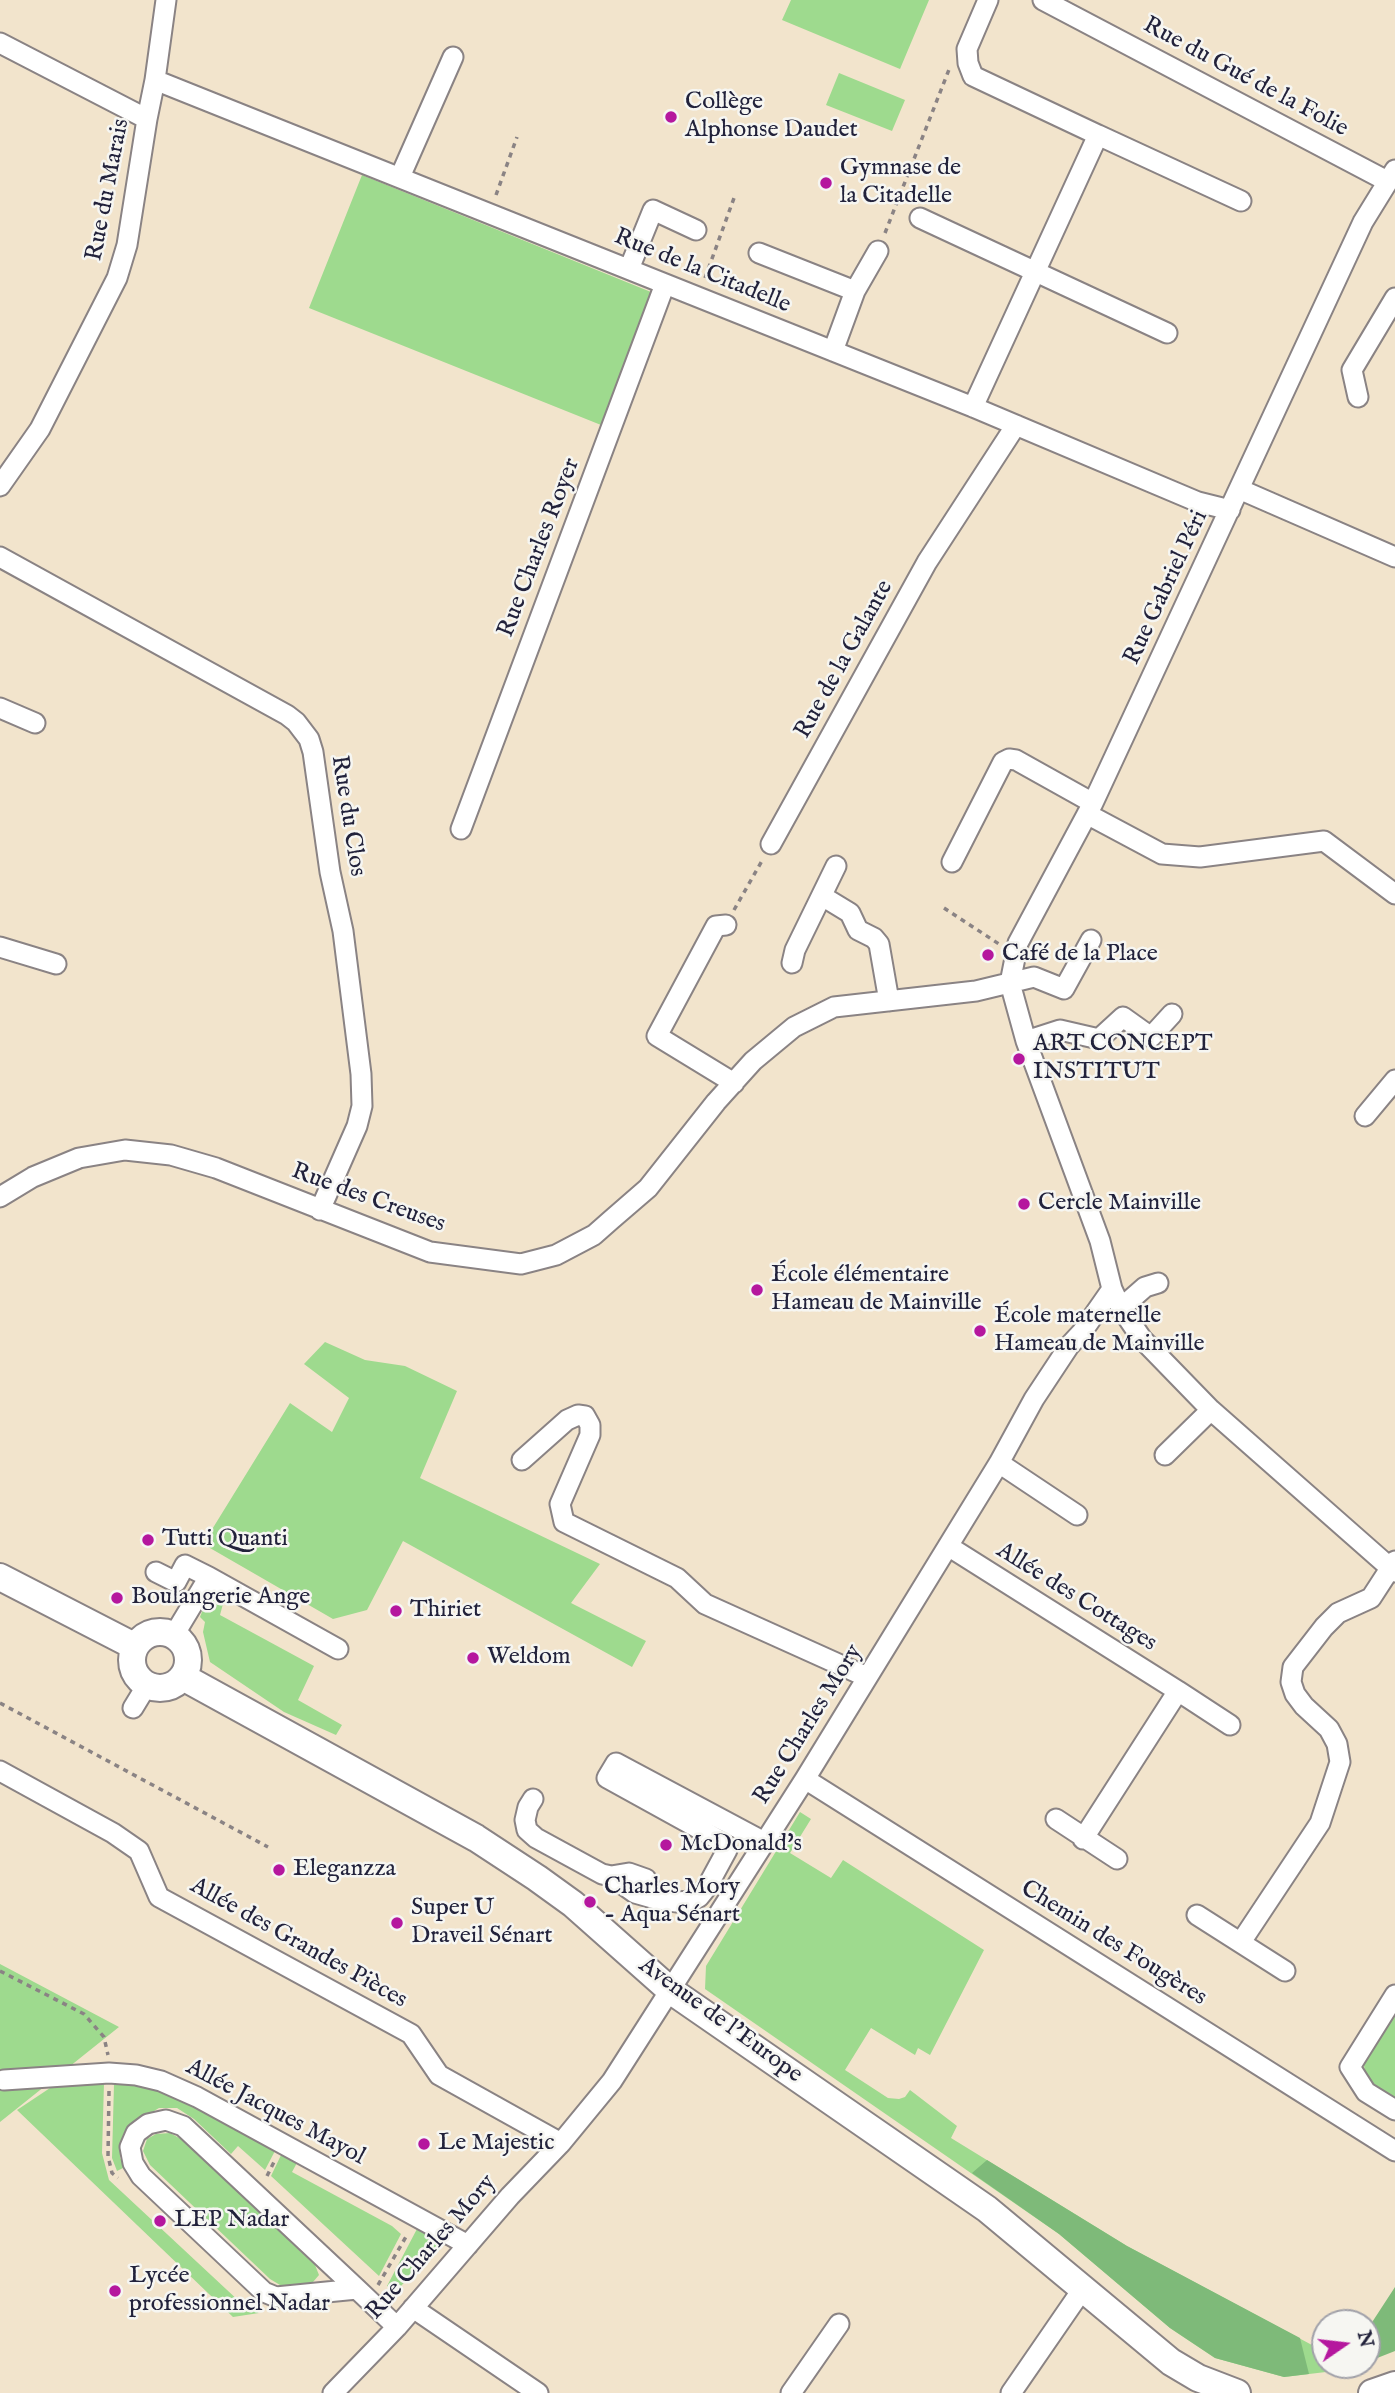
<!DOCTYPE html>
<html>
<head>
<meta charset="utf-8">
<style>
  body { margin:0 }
  #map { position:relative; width:1395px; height:2393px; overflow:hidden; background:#f2e4cc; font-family:"IM FELL English",serif }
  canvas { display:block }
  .north { position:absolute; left:1311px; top:2309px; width:70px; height:70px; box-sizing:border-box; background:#f6f6f2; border:2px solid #a1a1a9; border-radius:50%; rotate:76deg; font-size:19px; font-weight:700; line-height:28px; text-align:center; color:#22223b }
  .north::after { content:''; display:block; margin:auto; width:24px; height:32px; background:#b5179e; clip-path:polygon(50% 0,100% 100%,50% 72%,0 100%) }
</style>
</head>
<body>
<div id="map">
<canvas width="1395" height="2393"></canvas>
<div class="north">N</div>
</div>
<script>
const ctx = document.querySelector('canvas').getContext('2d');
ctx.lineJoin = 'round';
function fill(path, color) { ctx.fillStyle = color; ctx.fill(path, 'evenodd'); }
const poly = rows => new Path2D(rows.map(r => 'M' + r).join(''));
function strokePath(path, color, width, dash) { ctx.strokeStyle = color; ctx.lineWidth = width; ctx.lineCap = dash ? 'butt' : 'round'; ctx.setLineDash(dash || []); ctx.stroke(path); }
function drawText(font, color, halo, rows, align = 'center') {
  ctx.font = font + ' "IM FELL English",serif'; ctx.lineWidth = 5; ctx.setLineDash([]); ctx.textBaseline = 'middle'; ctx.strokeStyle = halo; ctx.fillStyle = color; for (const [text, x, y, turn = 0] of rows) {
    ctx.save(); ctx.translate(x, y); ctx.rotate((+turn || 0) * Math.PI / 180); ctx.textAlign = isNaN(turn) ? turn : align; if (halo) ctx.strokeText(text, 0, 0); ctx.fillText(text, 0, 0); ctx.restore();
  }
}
fill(poly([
  [791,0,929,0,900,69,782,20],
  [839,73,905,100,892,131,826,105],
  [362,175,651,292,601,425,309,308],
  [325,1342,365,1360,405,1366,457,1391,420,1478,600,1564,571,1603,646,1641,632,1667,403,1541,367,1610,333,1619,203,1544,290,1403,332,1432,349,1398,304,1364],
  [215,1599,224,1600,220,1615,314,1666,298,1700,342,1725,336,1735,284,1712,210,1662,203,1632,205,1622,200,1617,205,1604],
  [800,1812,811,1819,790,1853,831,1878,843,1860,984,1950,930,2055,918,2048,915,2055,871,2028,845,2070,888,2098,899,2099,905,2097,910,2090,957,2126,951,2138,1127,2246,1325,2352,1325,2365,1360,2365,1351,2369,1284,2377,1215,2358,1170,2328,1059,2234,705,1989,706,1966],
  [0,1964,119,2027,0,2122],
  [1395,2005,1395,2105,1367,2088,1363,2058],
  [104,2083,102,2153,109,2180,241,2303,259,2313,233,2317,17,2110,50,2088],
  [114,2084,139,2085,167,2091,276,2149,265,2170,238,2146,231,2154,194,2119,177,2108,159,2108,134,2123,122,2138,120,2158,125,2167,117,2171,112,2158],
  [170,2133,181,2139,315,2265,319,2275,313,2282,296,2287,280,2285,270,2279,150,2165,143,2151,147,2139,156,2134],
  [282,2153,298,2161,292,2172,392,2226,401,2234,379,2276,271,2176],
  [418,2227,430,2233,437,2246,401,2286,392,2288,387,2286]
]), '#9eda8e');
fill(poly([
  [987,2160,1127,2246,1300,2338,1309,2374,1284,2377,1215,2358,1170,2328,1059,2234,972,2173],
  [1395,2287,1395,2351,1367,2362,1367,2330]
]), '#7eba79');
const minor = poly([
  [1043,0,1387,181],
  [0,43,147,119],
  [155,80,973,407,1198,502,1230,510],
  [1098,135,1241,201],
  [1395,170,1363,222,1093,803,1018,943,1010,983,1026,1041,1100,1241,1112,1289,1121,1308,1142,1339,1211,1410,1395,1572],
  [400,177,453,57],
  [920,218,1167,333],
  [759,253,855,291,833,351],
  [629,269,653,210,696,230],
  [855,291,878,251],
  [1358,397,1352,370,1395,298],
  [973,407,1098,135,973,76,968,63,967,49,988,0],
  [0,486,40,429,117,278,127,245,147,119,155,80,166,0],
  [1239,489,1395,557],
  [0,557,287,715,296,722,309,739,313,752,330,872,343,931,361,1074,362,1106,357,1126,320,1210],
  [0,708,35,723],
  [1087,814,1162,854,1200,857,1324,841,1395,894],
  [461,829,665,284],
  [771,844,927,562,1016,425],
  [952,862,1003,762,1009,759,1016,760,1093,803],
  [822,896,850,913,858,930,874,938,879,944,889,1001],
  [726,925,716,926,657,1036,734,1083],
  [0,947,56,964],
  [792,963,795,950,836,866],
  [1026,1041,1060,1030,1099,1039,1123,1017,1151,1037,1172,1014],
  [1365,1116,1395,1080],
  [0,1197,33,1177,79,1158,125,1150,171,1155,216,1168,430,1252,521,1264,556,1255,594,1235,611,1220,648,1188,716,1102,753,1061,794,1027,834,1007,976,991,1034,977,1064,989,1091,940],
  [1121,1308,1145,1287,1158,1283],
  [1165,1455,1211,1410],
  [522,1460,567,1420,578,1415,585,1416,590,1425,590,1435,560,1504,564,1522,677,1578,705,1604,867,1677],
  [999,1463,1077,1515],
  [948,1546,1178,1691,1083,1839],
  [156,1572,176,1582,185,1565,209,1577],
  [174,1635,209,1577,338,1649],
  [1178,1691,1230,1725],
  [133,1708,147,1685],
  [0,1771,113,1833,139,1851,159,1897,411,2034,439,2075,561,2143],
  [805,1779,1395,2151],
  [533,1799,528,1807,525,1820,527,1830,536,1838,602,1874,611,1876,635,1893,656,1899,676,1902,692,1901,699,1897,707,1887,727,1850,723,1842,607,1778,616,1763,764,1842],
  [1056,1819,1117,1859],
  [611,1876,629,1873,646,1879,656,1899],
  [1197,1915,1285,1971],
  [1241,1942,1320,1823,1340,1762,1337,1744,1329,1729,1304,1706,1295,1694,1291,1682,1293,1667,1324,1627,1338,1613,1371,1598,1395,1561],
  [1395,1995,1350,2067,1366,2092,1395,2110],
  [4,2080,109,2073,136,2075,161,2081,197,2097,468,2245],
  [357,2289,276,2297,264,2292,141,2176,133,2163,130,2147,136,2133,148,2124,166,2120,183,2126,357,2289,397,2327],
  [413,2308,538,2393],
  [333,2393,397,2327,510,2196,561,2143,612,2081,805,1779,999,1463,1034,1399,1069,1346,1082,1332,1112,1289],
  [791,2393,839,2324],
  [1011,2393,1084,2287]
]);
const major = poly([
  [0,1577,134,1646],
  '132 1660a28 28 0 1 1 56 0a28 28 0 1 1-56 0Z',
  [183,1677,476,1838,537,1878,573,1904,670,1990,987,2209,1171,2362,1198,2378,1237,2393],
  [1372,2393,1395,2385]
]);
strokePath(minor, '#8a8384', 23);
strokePath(major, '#8a8384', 30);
strokePath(poly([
  [496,195,517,137],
  [885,233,950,67],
  [705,278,734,198],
  [944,908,999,944],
  [734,910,763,859],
  [0,1703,268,1847],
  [0,1971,84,2014,104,2037,108,2055],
  [109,2091,108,2156,112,2173,118,2178],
  [267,2176,274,2162],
  [378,2285,407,2235]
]), '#8a8384', 3.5, [5, 5]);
strokePath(minor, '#fff', 19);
strokePath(major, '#fff', 26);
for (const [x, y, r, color] of [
  [671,117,7,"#b5179e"],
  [826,183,7,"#b5179e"],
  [988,955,7,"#b5179e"],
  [1019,1059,7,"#b5179e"],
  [1024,1204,7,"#b5179e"],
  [757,1290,7,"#b5179e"],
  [980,1331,7,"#b5179e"],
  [148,1540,7,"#b5179e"],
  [117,1598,7,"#b5179e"],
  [396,1611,7,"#b5179e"],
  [473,1658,7,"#b5179e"],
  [666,1845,7,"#b5179e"],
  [279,1870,7,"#b5179e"],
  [590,1902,7,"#b5179e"],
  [397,1923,7,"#b5179e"],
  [424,2144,7,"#b5179e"],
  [160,2221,7,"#b5179e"],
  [115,2291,7,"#b5179e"]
]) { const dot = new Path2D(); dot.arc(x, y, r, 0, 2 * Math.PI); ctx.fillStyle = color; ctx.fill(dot); strokePath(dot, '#f6f6f2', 2.5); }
drawText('24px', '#22223b', '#f6f6f2', [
  ["Rue du Gué de la Folie",1245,78,28],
  ["Rue du Marais",109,190,-79],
  ["Rue de la Citadelle",702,272,22],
  ["Rue Charles Royer",540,548,-69],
  ["Rue Gabriel Péri",1167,588,-65],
  ["Rue de la Galante",845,660,-61],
  ["Rue du Clos",347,816,81],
  ["Rue des Creuses",368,1199,20],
  ["Allée des Cottages",1076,1598,32],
  ["Rue Charles Mory",809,1725,-58],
  ["Allée des Grandes Pièces",298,1944,29],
  ["Chemin des Fougères",1113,1944,32],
  ["Avenue de l'Europe",720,2021,36],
  ["Allée Jacques Mayol",275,2113,28],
  ["Rue Charles Mory",432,2248,-49]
]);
drawText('24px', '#22223b', '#f6f6f2', [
  ["Collège",685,103],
  ["Alphonse Daudet",685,131],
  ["Gymnase de",840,169],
  ["la Citadelle",840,197],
  ["Café de la Place",1002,955],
  ["ART CONCEPT",1033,1045],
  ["INSTITUT",1033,1073],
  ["Cercle Mainville",1038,1204],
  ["École élémentaire",771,1276],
  ["Hameau de Mainville",771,1304],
  ["École maternelle",994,1317],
  ["Hameau de Mainville",994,1345],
  ["Tutti Quanti",162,1540],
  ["Boulangerie Ange",131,1598],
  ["Thiriet",410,1611],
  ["Weldom",487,1658],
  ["McDonald's",680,1845],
  ["Eleganzza",293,1870],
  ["Charles Mory",604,1888],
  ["- Aqua Sénart",604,1916],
  ["Super U",411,1909],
  ["Draveil Sénart",411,1937],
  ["Le Majestic",438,2144],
  ["LEP Nadar",174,2221],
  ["Lycée",129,2277],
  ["professionnel Nadar",129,2305]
], 'left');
</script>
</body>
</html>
